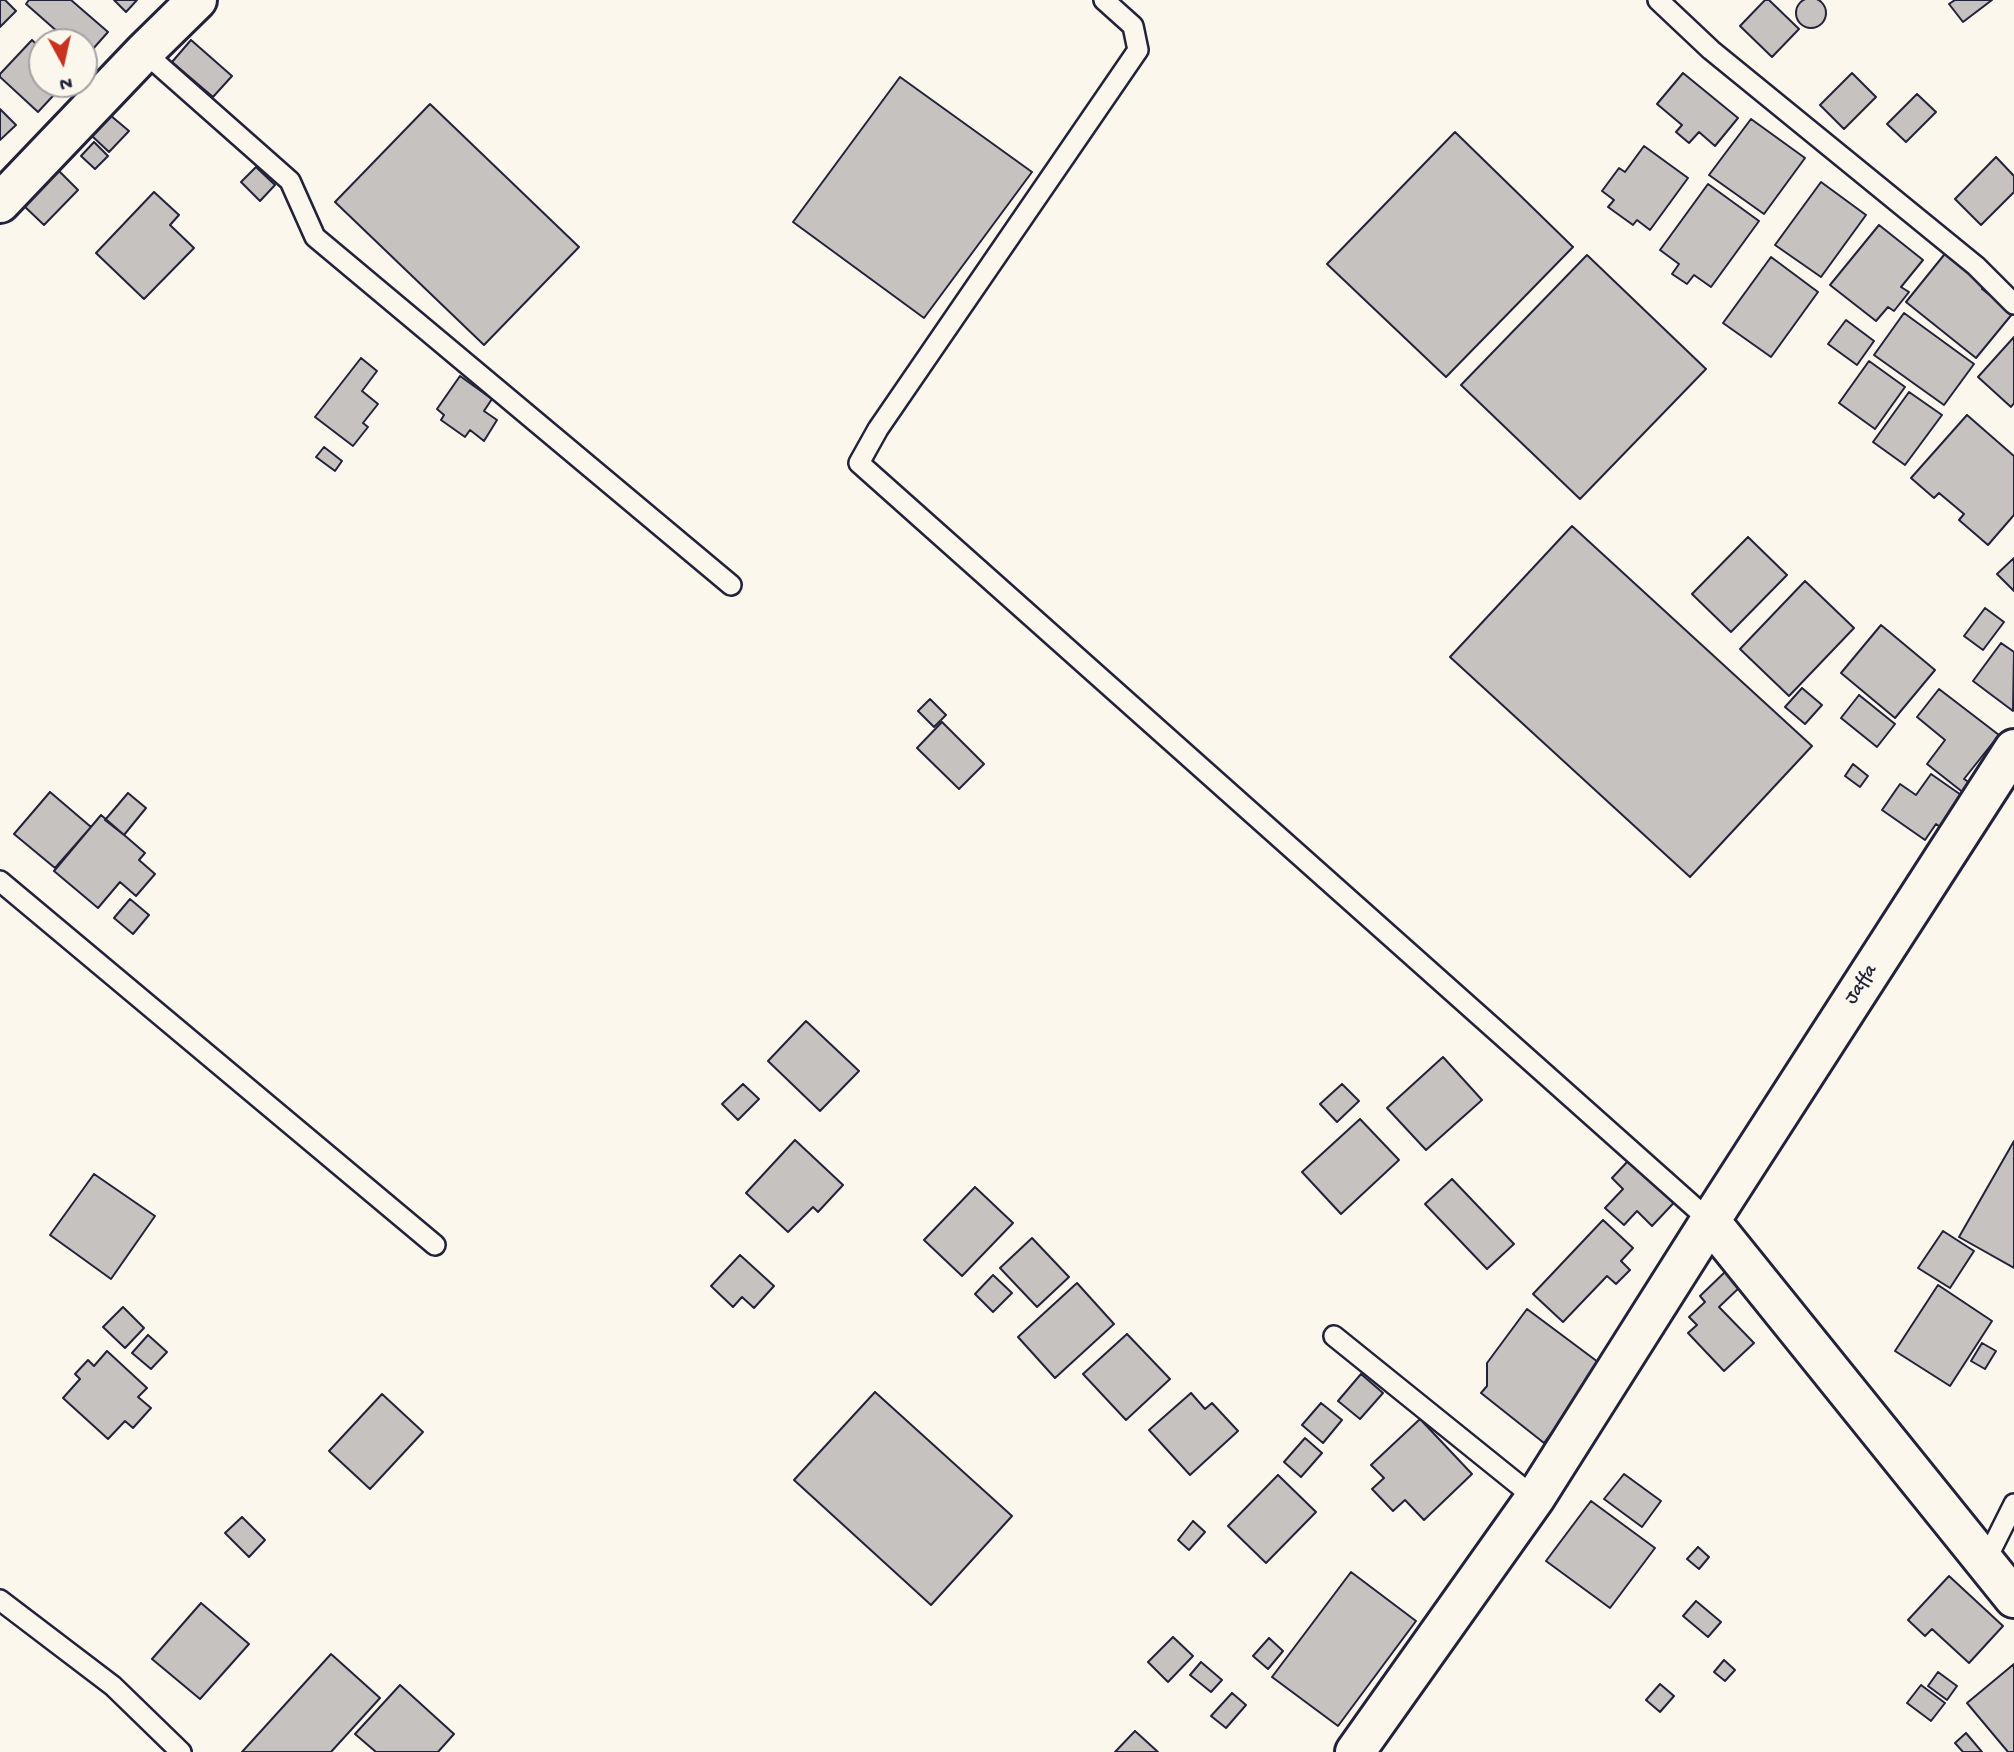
<!DOCTYPE html>
<html>
<head>
<meta charset="utf-8">
<style>
  body { margin:0 }
  #map { position:relative; width:2014px; height:1752px; overflow:hidden; background:#fbf7ec; font-family:"Gochi Hand",sans-serif }
  canvas { display:block }
  .north { position:absolute; left:28px; top:28px; width:70px; height:70px; box-sizing:border-box; background:#fbf7ec; border:2px solid #a4a2a5; border-radius:50%; rotate:172deg; font-size:19px; font-weight:700; line-height:28px; text-align:center; color:#22223b }
  .north::after { content:''; display:block; margin:auto; width:24px; height:32px; background:#c8321e; clip-path:polygon(50% 0,100% 100%,50% 72%,0 100%) }
</style>
</head>
<body>
<div id="map">
<canvas width="2014" height="1752"></canvas>
<div class="north">N</div>
</div>
<script>
const ctx = document.querySelector('canvas').getContext('2d');
ctx.lineJoin = 'round';
function fill(path, color) { ctx.fillStyle = color; ctx.fill(path, 'evenodd'); }
const poly = rows => new Path2D(rows.map(r => 'M' + r).join(''));
function strokePath(path, color, width, dash) { ctx.strokeStyle = color; ctx.lineWidth = width; ctx.lineCap = dash ? 'butt' : 'round'; ctx.setLineDash(dash || []); ctx.stroke(path); }
function drawText(font, color, halo, rows, align = 'center') {
  ctx.font = font + ' "Gochi Hand",sans-serif'; ctx.lineWidth = 5; ctx.setLineDash([]); ctx.textBaseline = 'middle'; ctx.strokeStyle = halo; ctx.fillStyle = color; for (const [text, x, y, turn = 0] of rows) {
    ctx.save(); ctx.translate(x, y); ctx.rotate((+turn || 0) * Math.PI / 180); ctx.textAlign = isNaN(turn) ? turn : align; if (halo) ctx.strokeText(text, 0, 0); ctx.fillText(text, 0, 0); ctx.restore();
  }
}
const building = poly([
  '1796 13a15 15 0 1 1 30 0a15 15 0 1 1-30 0Z',
  [0,0,5,0,16,11,0,27,0,0],
  [29,0,71,0,108,32,84,59,84,42,52,42,59,33,26,4,29,0],
  [114,0,137,0,126,12,114,0],
  [1765,0,1769,0,1799,29,1772,57,1740,26,1765,0],
  [1955,0,1992,0,1963,22,1949,4,1955,0],
  [32,40,42,50,42,84,64,84,38,112,0,77,0,74,32,40],
  [191,40,232,76,213,97,172,62,191,40],
  [1683,73,1738,118,1715,146,1699,132,1689,143,1676,132,1682,125,1657,104,1683,73],
  [1852,73,1876,97,1844,129,1820,105,1852,73],
  [900,77,1032,172,924,318,793,222,900,77],
  [1917,94,1936,112,1906,142,1887,124,1917,94],
  [430,104,579,247,484,345,335,202,430,104],
  [0,109,16,125,0,140,0,109],
  [110,115,129,131,109,152,92,136,110,115],
  [1751,119,1805,158,1764,214,1709,175,1751,119],
  [1455,132,1573,247,1446,377,1327,264,1455,132],
  [94,142,108,156,95,169,81,156,94,142],
  [1644,146,1688,178,1650,230,1637,220,1633,225,1608,207,1614,200,1602,191,1619,168,1625,172,1644,146],
  [1996,157,2014,176,2014,192,1981,225,1955,199,1996,157],
  [256,167,275,185,260,201,241,182,256,167],
  [57,169,78,190,44,225,23,205,57,169],
  [1821,182,1866,215,1821,277,1775,245,1821,182],
  [1708,184,1759,221,1711,287,1694,275,1687,284,1672,274,1679,264,1660,250,1708,184],
  [154,192,179,215,170,225,194,248,144,299,96,253,154,192],
  [1879,225,1923,260,1901,287,1909,292,1894,311,1888,307,1876,321,1830,285,1879,225],
  [1948,250,1988,282,1982,289,2013,313,1976,358,1906,302,1948,250],
  [1587,255,1706,369,1580,499,1461,385,1587,255],
  [1771,257,1818,292,1771,357,1723,323,1771,257],
  [1904,313,1974,364,1944,405,1874,355,1904,313],
  [1846,320,1874,341,1857,365,1828,344,1846,320],
  [2014,337,2014,403,2011,407,1978,377,2014,337],
  [361,358,377,371,362,391,378,404,363,423,368,427,353,446,315,417,361,358],
  [1869,361,1905,387,1875,429,1839,403,1869,361],
  [460,376,492,399,484,411,497,420,484,441,470,430,465,437,441,420,444,415,437,409,460,376],
  [1909,392,1942,415,1905,465,1873,442,1909,392],
  [1967,415,2014,456,2014,515,1988,545,1959,520,1964,514,1939,493,1934,498,1911,478,1967,415],
  [324,447,342,461,335,471,316,457,324,447],
  [1572,526,1812,746,1690,877,1450,657,1572,526],
  [1748,537,1787,575,1731,632,1692,594,1748,537],
  [2014,558,2014,591,1997,574,2014,558],
  [1805,581,1854,628,1789,696,1740,649,1805,581],
  [1985,608,2004,622,1983,650,1964,636,1985,608],
  [1881,625,1935,670,1895,718,1841,673,1881,625],
  [2001,643,2014,652,2013,711,1973,681,2001,643],
  [1802,688,1822,705,1805,724,1785,707,1802,688],
  [1939,689,1999,735,1964,779,1973,785,1965,794,1927,764,1945,740,1917,717,1939,689],
  [1859,695,1895,724,1877,747,1841,718,1859,695],
  [930,699,946,715,934,727,918,711,930,699],
  [942,722,984,764,959,789,917,748,942,722],
  [1853,764,1868,776,1860,787,1845,776,1853,764],
  [1931,774,1964,797,1946,831,1936,824,1925,840,1882,810,1900,784,1916,795,1931,774],
  [50,792,91,827,55,868,14,834,50,792],
  [128,793,146,808,124,835,105,820,128,793],
  [101,815,145,853,139,860,155,874,136,896,120,882,98,908,54,871,101,815],
  [130,899,149,915,133,934,114,918,130,899],
  [806,1021,859,1071,820,1111,768,1061,806,1021],
  [1443,1057,1482,1100,1426,1150,1387,1108,1443,1057],
  [743,1084,759,1099,738,1120,722,1104,743,1084],
  [1342,1084,1359,1101,1337,1122,1320,1104,1342,1084],
  [1360,1119,1399,1160,1341,1214,1302,1172,1360,1119],
  [795,1140,843,1185,818,1212,813,1207,788,1232,746,1193,795,1140],
  [2014,1141,2014,1268,1959,1237,2014,1141],
  [1628,1161,1646,1178,1657,1166,1684,1192,1652,1226,1637,1211,1624,1225,1605,1208,1623,1189,1612,1178,1628,1161],
  [94,1174,155,1216,111,1279,50,1235,94,1174],
  [1452,1179,1514,1244,1487,1269,1425,1204,1452,1179],
  [975,1187,1013,1223,962,1276,924,1240,975,1187],
  [1603,1220,1633,1248,1621,1261,1630,1270,1616,1284,1607,1276,1563,1322,1533,1294,1603,1220],
  [1943,1231,1974,1251,1950,1288,1918,1268,1943,1231],
  [1032,1238,1069,1277,1037,1307,1000,1268,1032,1238],
  [740,1255,774,1286,754,1308,742,1297,733,1307,711,1286,740,1255],
  [1726,1271,1741,1286,1719,1307,1754,1343,1724,1371,1688,1333,1697,1325,1689,1317,1705,1302,1700,1296,1726,1271],
  [993,1275,1012,1293,993,1312,975,1294,993,1275],
  [1077,1283,1114,1324,1055,1378,1018,1337,1077,1283],
  [1938,1285,1992,1321,1950,1386,1895,1351,1938,1285],
  [123,1307,144,1328,125,1348,103,1327,123,1307],
  [1527,1309,1602,1365,1544,1443,1481,1393,1487,1386,1487,1363,1527,1309],
  [1127,1334,1170,1379,1126,1420,1083,1374,1127,1334],
  [148,1335,167,1352,151,1369,132,1353,148,1335],
  [1982,1343,1996,1351,1985,1369,1971,1361,1982,1343],
  [107,1351,147,1388,138,1397,151,1408,133,1428,125,1421,108,1439,63,1398,80,1379,75,1374,88,1360,94,1366,107,1351],
  [1361,1374,1383,1393,1360,1419,1338,1401,1361,1374],
  [875,1392,1012,1516,931,1605,794,1480,875,1392],
  [1191,1393,1205,1409,1212,1403,1238,1431,1190,1475,1149,1430,1191,1393],
  [382,1394,423,1432,370,1489,329,1451,382,1394],
  [1321,1403,1342,1420,1323,1443,1302,1425,1321,1403],
  [1420,1419,1472,1474,1424,1520,1405,1500,1393,1511,1372,1489,1384,1478,1371,1465,1420,1419],
  [1305,1438,1322,1453,1301,1477,1284,1462,1305,1438],
  [1624,1474,1661,1501,1642,1527,1604,1499,1624,1474],
  [1278,1475,1316,1512,1266,1563,1228,1526,1278,1475],
  [1591,1501,1655,1548,1610,1608,1546,1561,1591,1501],
  [242,1517,265,1540,249,1557,225,1533,242,1517],
  [1193,1521,1205,1532,1189,1550,1178,1540,1193,1521],
  [1698,1547,1709,1557,1699,1569,1687,1559,1698,1547],
  [1351,1572,1416,1621,1338,1726,1272,1677,1351,1572],
  [1949,1576,2003,1626,1969,1663,1932,1629,1925,1636,1908,1620,1949,1576],
  [1696,1601,1721,1622,1708,1637,1683,1616,1696,1601],
  [201,1603,249,1644,200,1699,152,1659,201,1603],
  [1173,1637,1193,1656,1168,1682,1148,1662,1173,1637],
  [1269,1638,1283,1651,1268,1669,1253,1656,1269,1638],
  [331,1654,380,1698,331,1752,242,1752,331,1654],
  [1724,1660,1735,1670,1725,1681,1714,1672,1724,1660],
  [1201,1662,1222,1680,1211,1692,1190,1675,1201,1662],
  [2014,1664,2014,1752,2008,1752,1967,1703,2014,1664],
  [1938,1672,1957,1686,1947,1700,1928,1686,1938,1672],
  [1660,1684,1674,1696,1660,1712,1646,1700,1660,1684],
  [400,1685,454,1734,438,1752,376,1752,355,1734,400,1685],
  [1921,1685,1945,1703,1931,1721,1907,1703,1921,1685],
  [1232,1693,1246,1705,1226,1728,1211,1716,1232,1693],
  [1135,1731,1158,1752,1115,1752,1135,1731],
  [1966,1733,1982,1752,1963,1752,1955,1743,1966,1733]
]);
fill(building, '#c6c2c0');
strokePath(building, '#22223b', 2);
const lane = poly([
  [1104,0,1133,26,1138,50,878,429,859,463,1710,1221],
  [1658,0,1711,50,1976,266,2014,304],
  [144,52,290,181,315,237,731,585],
  [0,881,435,1245],
  [1334,1336,1535,1498],
  [1985,1562,2014,1504],
  [0,1600,113,1686,181,1752]
]);
const street = poly([
  [0,203,144,52,197,0],
  [1710,1221,2014,1598],
  [1355,1752,1535,1498,1710,1221,2014,749]
]);
strokePath(lane, '#22223b', 24);
strokePath(street, '#22223b', 44);
strokePath(lane, '#fbf7ec', 19);
strokePath(street, '#fbf7ec', 38);
drawText('19px', '#22223b', '#fbf7ec', [
  ["Jaffa",1862,985,-57]
]);
</script>
</body>
</html>
